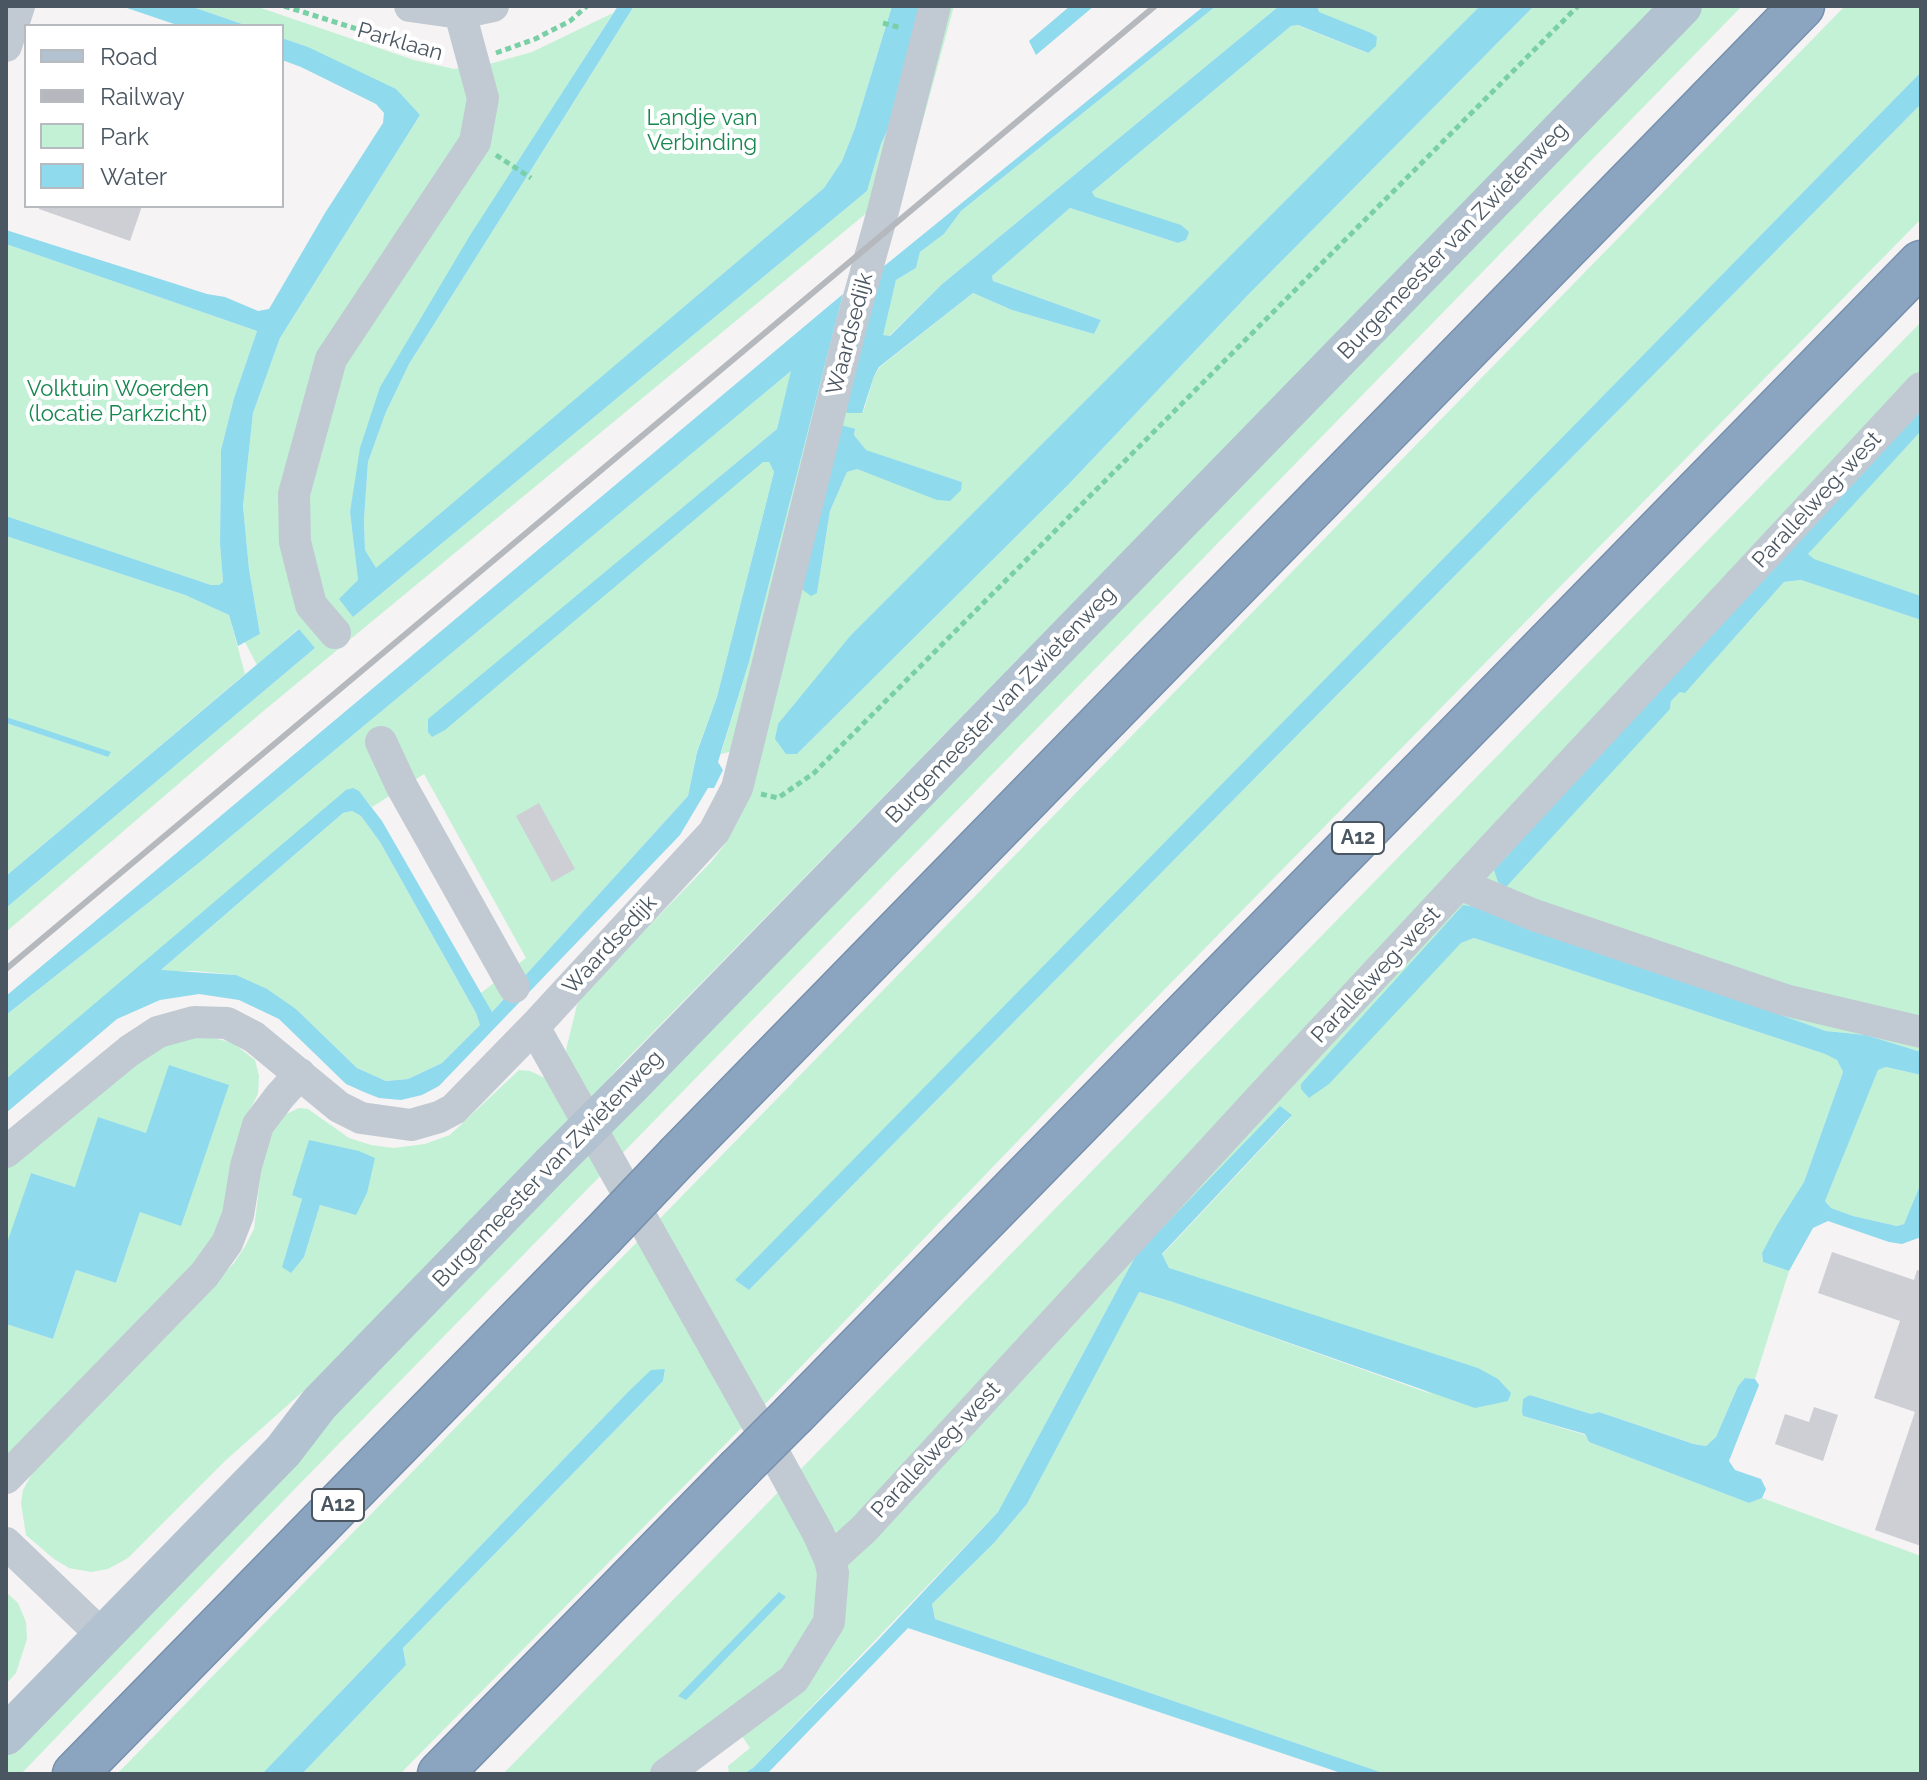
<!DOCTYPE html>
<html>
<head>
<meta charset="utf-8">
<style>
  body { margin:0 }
  #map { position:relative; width:1927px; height:1780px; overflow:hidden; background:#f5f3f3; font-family:Raleway,sans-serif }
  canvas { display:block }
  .frame { position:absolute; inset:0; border:8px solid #4a5661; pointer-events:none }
  .legend { position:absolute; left:24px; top:24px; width:260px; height:184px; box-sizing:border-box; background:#fff; border:2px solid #b7bbc0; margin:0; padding:10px 14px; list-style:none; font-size:24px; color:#4a5661 }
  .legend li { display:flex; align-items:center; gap:16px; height:40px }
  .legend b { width:40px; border:2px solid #b7bbc0 }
</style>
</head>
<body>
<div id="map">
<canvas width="1927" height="1780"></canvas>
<div class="frame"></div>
<ul class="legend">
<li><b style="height:10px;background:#b3c2d1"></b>Road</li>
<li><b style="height:10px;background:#b5b8bd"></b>Railway</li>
<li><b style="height:22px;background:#c3f1d5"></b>Park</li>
<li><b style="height:22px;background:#90daee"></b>Water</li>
</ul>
</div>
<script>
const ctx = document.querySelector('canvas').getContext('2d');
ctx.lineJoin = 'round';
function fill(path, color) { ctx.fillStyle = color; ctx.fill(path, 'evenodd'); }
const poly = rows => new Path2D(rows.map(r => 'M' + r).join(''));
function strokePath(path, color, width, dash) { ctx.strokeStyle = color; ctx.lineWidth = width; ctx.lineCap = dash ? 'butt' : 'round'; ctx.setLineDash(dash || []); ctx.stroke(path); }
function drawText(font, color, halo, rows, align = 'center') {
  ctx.font = font + ' Raleway,sans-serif'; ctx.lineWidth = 8; ctx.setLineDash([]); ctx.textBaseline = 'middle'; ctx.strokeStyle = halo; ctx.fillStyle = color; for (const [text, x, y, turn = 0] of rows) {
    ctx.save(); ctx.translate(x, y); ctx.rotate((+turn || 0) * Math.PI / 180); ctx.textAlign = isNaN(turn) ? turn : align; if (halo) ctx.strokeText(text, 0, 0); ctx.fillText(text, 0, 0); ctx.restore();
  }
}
fill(poly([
  [190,6,255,6,414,60,454,69,493,63,532,52,613,13,534,137,380,387,350,512,358,580,353,617,867,191,881,144,895,114,921,6,954,6,909,172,869,211,261,713,6,932,6,908,315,648,298,629,257,665,245,642,260,634,249,569,243,506,253,413,280,338,420,115,308,47,282,38,282,26,248,26],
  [634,6,892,6,855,128,842,161,824,188,376,569,365,550,364,520,368,462,386,412,409,364],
  [1216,6,1279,6,941,285,889,336,882,335,896,280,916,268,920,252,944,234,961,211],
  [1317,6,1480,6,851,635,797,754,1068,485,1246,297,1534,6,1657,6,620,1066,591,1100,571,1066,566,1050,577,1005,586,991,711,862,725,844,737,822,733,751,721,754,749,662,843,294,883,267,863,413,874,376,880,367,973,293,1012,310,1094,334,1101,320,993,281,992,276,1070,208,1178,243,1186,240,1094,197,1092,192,1291,26,1297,25,1367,53,1377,37,1318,12],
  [855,429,854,435,865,450,962,482,892,482,857,469,847,472,830,511,817,593,804,559],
  [1703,6,1742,6,284,1500,21,1774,6,1774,6,1746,640,1101],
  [1845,6,1921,6,1921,72,736,1280,749,1290,1921,104,1921,219,1109,1046,766,1403,400,1774,302,1774,406,1665,403,1648,663,1381,665,1369,625,1395,262,1774,117,1774],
  [6,244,257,331,234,398,221,450,220,544,223,582,219,585,211,585,6,516],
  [1921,322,1921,410,1769,569,1494,870,1670,709,1671,701,1680,692,1685,692,1784,582,1801,580,1921,620,1921,1052,1866,1035,1826,1031,1476,907,1302,1089,1308,1095,1461,943,1474,938,1825,1054,1837,1060,1843,1072,1804,1182,1762,1253,1763,1262,1789,1271,1755,1379,1745,1378,1738,1386,1716,1437,1706,1446,1695,1444,1599,1412,1591,1414,1530,1395,1523,1416,1585,1435,1589,1442,1749,1503,1762,1498,1921,1556,1921,1774,1386,1774,935,1619,932,1604,994,1543,1027,1504,1138,1292,1173,1302,1434,1395,1169,1268,1162,1255,1292,1116,1136,1255,998,1512,753,1768,743,1774,729,1774,728,1766,750,1748,742,1736,690,1774,503,1774],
  [792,370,777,429,428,720,763,461,769,462,774,472,717,697,697,751,688,796,491,1013,481,993,526,958,424,774,372,807,358,791,6,1079,6,1015,200,862],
  [1921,431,1921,596,1813,559,1808,554,1827,532],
  [6,536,185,595,229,615,245,674,6,876,6,723,108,757,52,733,6,717],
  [352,811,361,816,380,842,476,1013,480,1025,442,1063,408,1079,386,1081,357,1068,296,1009,236,975,196,971,160,971,343,813],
  [190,1037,214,1038,233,1043,255,1060,259,1076,258,1094,244,1122,228,1213,210,1247,6,1460,6,1324,53,1339,76,1270,116,1283,140,1212,146,1133,75,1187,31,1173,7,1246,6,1165,140,1055],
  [1886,1067,1921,1075,1921,1183,1904,1224,1897,1226,1853,1216,1831,1208,1825,1201,1873,1079,1878,1070],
  [519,1070,530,1071,547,1079,573,1118,336,1362,225,1461,128,1558,108,1569,91,1572,69,1568,54,1559,26,1535,21,1503,23,1490,34,1470,234,1263,244,1248,254,1229,264,1146,280,1117,299,1108,308,1109,349,1138,371,1145,394,1148,425,1144,450,1135],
  [293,1196,357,1215,320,1205,304,1257,282,1267,302,1199],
  [6,1592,18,1603,26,1622,27,1639,16,1673,6,1684]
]), '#c3f1d5');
fill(poly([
  [121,6,190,6,248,26,180,26],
  [618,6,634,6,409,364,386,412,368,462,364,520,365,550,376,568,824,188,842,161,855,128,892,6,921,6,895,114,881,144,867,191,353,617,339,599,358,580,350,512,360,448,380,387,469,237],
  [1070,6,1094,6,1036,55,1029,41],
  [1204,6,1216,6,961,211,944,234,920,252,916,268,896,280,883,335,890,336,941,285,1279,6,1317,6,1319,12,1371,33,1377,37,1376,46,1368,53,1298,25,1291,26,1092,192,1095,197,1181,225,1189,232,1186,240,1178,243,1070,208,992,276,993,281,1101,320,1094,334,1012,310,973,293,879,367,874,376,862,413,847,413,842,403,883,267],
  [1480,6,1534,6,1246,297,1068,485,797,754,786,754,775,739,778,724,851,635],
  [282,38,308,47,396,89,420,115,280,338,253,413,243,506,249,569,260,634,238,646,229,615,185,595,6,536,6,516,211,585,219,585,223,582,220,544,221,450,234,398,257,331,6,244,6,230,207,294,225,297,258,311,269,309,325,213,383,123,384,113,376,104,301,67,282,60],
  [1921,72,1921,104,749,1290,735,1280],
  [843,294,749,662,718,762,723,770,714,788,708,788,680,835,439,1086,422,1095,401,1100,379,1098,364,1092,346,1084,279,1019,239,1000,199,994,160,1000,117,1019,6,1113,6,1079,346,790,353,788,359,791,382,821,492,1012,688,796,697,752,717,697,774,472,769,462,763,462,445,730,432,737,428,732,428,719,777,429,791,371,200,862,6,1015,6,996],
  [352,811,361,816,380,842,476,1013,480,1025,442,1063,408,1079,386,1081,357,1068,296,1009,267,989,236,975,161,970,343,813],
  [1921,410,1921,431,1808,554,1814,559,1921,596,1921,620,1801,580,1784,582,1685,693,1680,692,1671,701,1670,709,1506,887,1498,882,1494,870,1769,569],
  [841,425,855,429,854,435,866,450,962,482,961,490,950,501,937,500,857,469,847,472,830,511,817,593,811,596,803,590,801,576],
  [299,629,315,648,6,908,6,876],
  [6,717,34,726,111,752,108,757,6,723],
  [1463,905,1476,907,1826,1031,1866,1035,1921,1052,1921,1075,1886,1067,1878,1070,1825,1201,1831,1208,1853,1216,1897,1226,1904,1224,1921,1183,1921,1237,1902,1244,1889,1242,1828,1221,1813,1228,1789,1271,1763,1262,1762,1253,1777,1225,1804,1182,1843,1072,1837,1060,1825,1054,1474,938,1461,943,1329,1084,1309,1098,1301,1089,1301,1084],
  [169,1065,229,1085,181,1226,140,1212,116,1283,76,1270,53,1339,6,1324,6,1246,31,1173,75,1187,98,1117,146,1133],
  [1280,1106,1292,1115,1162,1254,1169,1268,1478,1368,1498,1379,1511,1393,1508,1401,1475,1408,1173,1302,1139,1292,1027,1504,994,1543,932,1604,935,1619,1386,1774,1344,1774,908,1628,767,1774,743,1774,753,1768,879,1639,998,1512,1136,1255],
  [309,1140,359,1151,375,1158,367,1193,356,1215,320,1205,304,1257,291,1273,282,1267,302,1199,292,1195],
  [665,1369,663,1381,403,1648,406,1665,302,1774,262,1774,625,1395,651,1370],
  [1745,1378,1755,1379,1759,1385,1729,1461,1735,1470,1761,1479,1766,1489,1762,1498,1749,1503,1589,1442,1585,1434,1523,1416,1522,1411,1523,1399,1530,1395,1591,1414,1599,1412,1694,1444,1706,1446,1716,1437,1738,1386],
  [779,1592,786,1597,686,1700,678,1696]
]), '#90daee');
fill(poly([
  [39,206,142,206,130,241,39,209],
  [539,803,575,869,552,882,516,816],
  [1832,1252,1914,1280,1917,1270,1921,1271,1921,1546,1875,1530,1915,1412,1874,1398,1900,1321,1818,1293],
  [1814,1407,1838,1415,1823,1461,1775,1444,1785,1414,1809,1422]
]), '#cdcfd5');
const highway = poly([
  [679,1155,1802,6],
  [794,1414,1921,263],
  [75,1774,601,1237],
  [440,1774,738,1470]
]);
strokePath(highway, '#7690ad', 47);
strokePath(poly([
  [284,6,443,56],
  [883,23,901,28],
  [496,53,535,39,570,21,587,6],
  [496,155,531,178],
  [761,794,778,798,814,773,1578,6]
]), '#7ad0a6', 5, [6, 4]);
strokePath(poly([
  [410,6,460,13,493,6],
  [6,46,19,6],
  [335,633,311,605,295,542,294,494,331,359,475,142,483,98,460,13],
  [381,742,402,787,514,987],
  [1462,885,1534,915,1785,1000,1921,1032],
  [534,1027,765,1437,818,1533,830,1560,833,1573,829,1622,794,1679,666,1774],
  [6,1152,129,1051,158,1032,194,1022,227,1023,254,1037,339,1107,361,1118,411,1125,439,1117,454,1109,534,1027,714,832,737,788,749,740,851,326,883,211,935,6],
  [6,1478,204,1275,227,1243,238,1215,246,1166,258,1125,280,1096,300,1074],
  [6,1543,103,1636],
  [830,1560,864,1529,1276,1081,1921,388]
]), '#c1cad2', 32);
strokePath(poly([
  [631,1085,1682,6],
  [6,1735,283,1451,319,1404,552,1164]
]), '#b3c2d1', 40);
strokePath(highway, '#8ba5c1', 44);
strokePath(poly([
  [6,969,1155,6]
]), '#b5b8bd', 6);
const highwayBridge = poly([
  [601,1237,679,1155],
  [738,1470,794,1414]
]);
strokePath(highwayBridge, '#7690ad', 47, []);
strokePath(poly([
  [552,1164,631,1085]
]), '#b3c2d1', 40);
strokePath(highwayBridge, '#8ba5c1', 44);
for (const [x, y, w] of [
  [1358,838,52],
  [338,1505,52]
]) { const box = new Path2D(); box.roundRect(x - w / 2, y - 16, w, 32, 6); ctx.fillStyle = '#fff'; ctx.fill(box); strokePath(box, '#4a5661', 2); }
drawText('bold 20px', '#4a5661', null, [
  ["A12",1358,838],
  ["A12",338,1505]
]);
drawText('22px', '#4a5661', '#fff', [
  ["Parklaan",400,42,16],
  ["Burgemeester van Zwietenweg",1453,241,-46],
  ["Waardsedijk",850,334,-75],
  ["Parallelweg-west",1817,500,-47],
  ["Burgemeester van Zwietenweg",1001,705,-46],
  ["Waardsedijk",610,945,-47],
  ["Parallelweg-west",1376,975,-47],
  ["Burgemeester van Zwietenweg",548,1169,-46],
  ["Parallelweg-west",936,1450,-47]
]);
drawText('22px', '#17864f', '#fff', [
  ["Landje van",702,118],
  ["Verbinding",702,143],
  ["Volktuin Woerden",118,389],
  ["(locatie Parkzicht)",118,414]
]);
</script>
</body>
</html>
